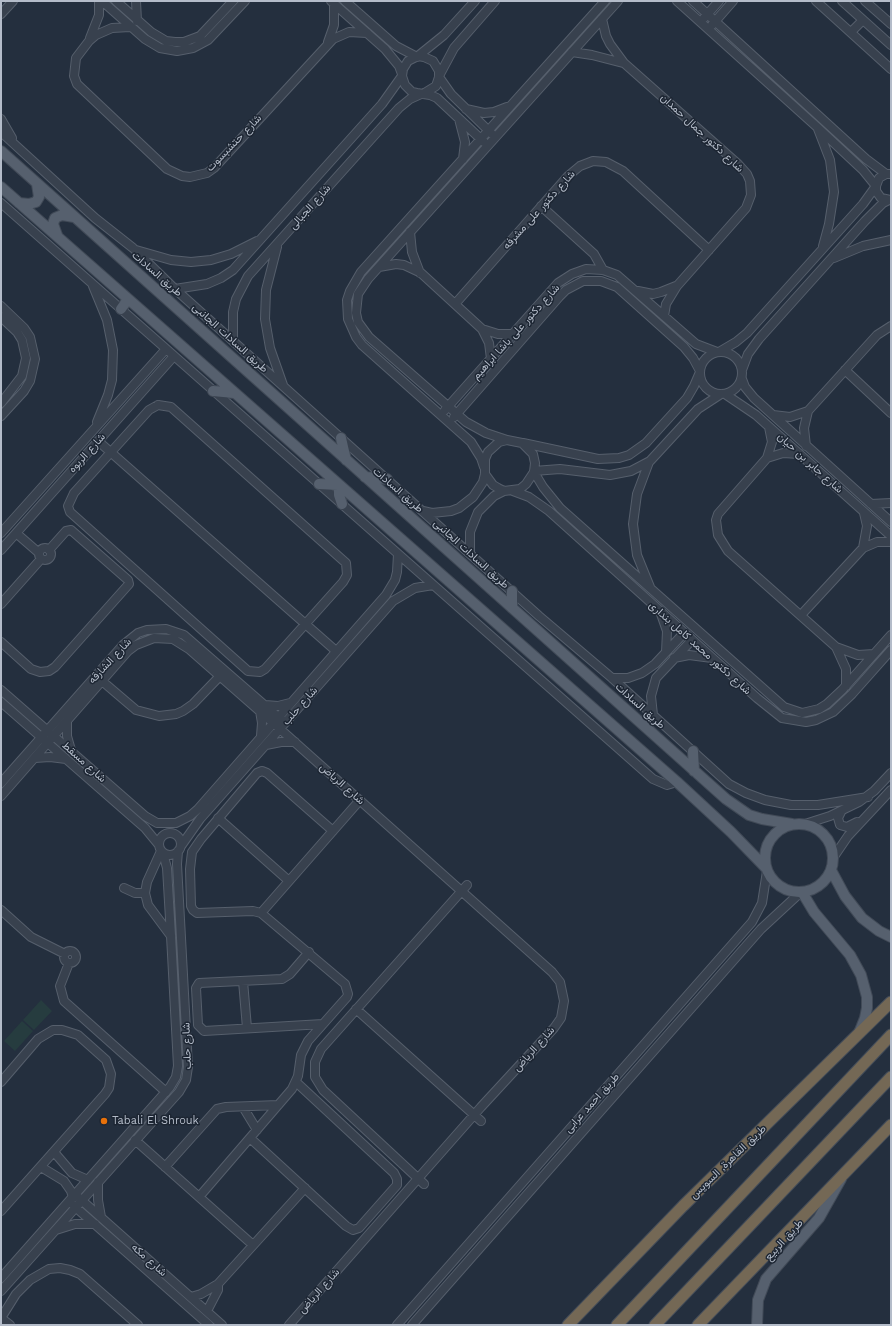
<!DOCTYPE html>
<html>
<head>
<meta charset="utf-8">
<style>
  body { margin:0 }
  #map { position:relative; width:892px; height:1326px; overflow:hidden; background:#242f3e; font-family:"Work Sans",sans-serif }
  canvas { display:block }
  .frame { position:absolute; inset:0; border:2px solid #b4bcc9; pointer-events:none }
</style>
</head>
<body>
<div id="map">
<canvas width="892" height="1326"></canvas>
<div class="frame"></div>
</div>
<script>
const ctx = document.querySelector('canvas').getContext('2d');
ctx.lineJoin = 'round';
function fill(path, color) { ctx.fillStyle = color; ctx.fill(path, 'evenodd'); }
const poly = rows => new Path2D(rows.map(r => 'M' + r).join(''));
function strokePath(path, color, width, dash) { ctx.strokeStyle = color; ctx.lineWidth = width; ctx.lineCap = dash ? 'butt' : 'round'; ctx.setLineDash(dash || []); ctx.stroke(path); }
function drawText(font, color, halo, rows, align = 'center') {
  ctx.font = font + ' "Work Sans",Vazirmatn,sans-serif'; ctx.lineWidth = 3; ctx.setLineDash([]); ctx.textBaseline = 'middle'; ctx.strokeStyle = halo; ctx.fillStyle = color; for (const [text, x, y, turn = 0] of rows) {
    ctx.save(); ctx.translate(x, y); ctx.rotate((+turn || 0) * Math.PI / 180); ctx.textAlign = isNaN(turn) ? turn : align; if (halo) ctx.strokeText(text, 0, 0); ctx.fillText(text, 0, 0); ctx.restore();
  }
}
fill(poly([
  [41,1000,52,1011,34,1030,23,1020],
  [22,1021,33,1031,15,1051,4,1041]
]), '#263c3f');
const minor = poly([
  [102,1,145,39,160,48,177,51,193,48,208,40,245,1],
  [116,1,151,32,166,41,175,42,184,42,200,36,233,1],
  [136,1,137,21],
  [331,1,385,49,399,66,402,74],
  [345,1,396,46,417,57],
  [677,1,817,127,863,170,876,186],
  [693,1,866,159,886,174],
  [816,1,891,69],
  [842,1,891,45],
  [865,1,891,24],
  [1,14,13,1],
  [704,18,719,1],
  [602,19,606,36,610,44,624,63,738,164,747,174,750,181,751,195,746,208,677,286,666,304,664,316],
  [712,25,733,1],
  [130,27,112,28,96,35,89,41,76,58,74,76,77,84,167,169,182,176,190,177,207,173,214,168,333,39,349,32,367,33],
  [851,32,863,20],
  [90,38,99,15,99,1],
  [328,42,334,25,334,4],
  [572,52,592,55,623,63],
  [418,56,444,35,475,1],
  [439,76,454,48,495,1],
  [439,77,451,94,492,134],
  [423,94,436,86,439,77,439,71,433,61,424,57,418,56,408,61,403,69,402,76,405,85,412,92,417,93,430,95,437,98,484,142],
  [466,109,484,113,494,112,507,107],
  [1,119,12,138],
  [459,119,465,142,463,159],
  [818,129,830,160,834,192,829,224,823,246],
  [1,132,95,218,133,248,175,289,539,616,612,678,729,784,746,793,765,800,791,805,818,805,868,797],
  [890,200,881,198,876,191,876,186,879,178,886,174,891,174],
  [1,203,653,779,667,785,677,782],
  [541,206,594,254,603,270],
  [410,232,412,252,420,273],
  [277,247,266,290,265,319,270,348,283,385],
  [136,250,171,260,191,262,211,260,231,254,257,241],
  [834,258,863,246,891,240],
  [379,267,396,264,404,265,421,273,482,329,489,343,491,359],
  [93,286,107,320,113,350,112,380,108,395,97,422],
  [175,289,207,284,221,278,233,270,382,104,402,76],
  [638,291,653,294,661,292,676,286],
  [455,304,568,176,580,166,593,161,606,162,623,171,709,250],
  [1,306,24,328,30,337,35,359,30,381,24,391,1,416],
  [1,317,17,332,22,340,26,358,22,376,1,403],
  [482,329,498,334,514,334],
  [233,341,233,312,236,299,248,276,399,108,410,99,421,94],
  '700 373a21 21 0 1 1 42 0a21 21 0 1 1-42 0Z',
  [719,352,736,342,747,333,863,204,876,186],
  [742,370,748,354,759,339,865,221,883,203,889,200],
  [845,370,891,413],
  [742,379,745,387,754,398,891,522],
  [725,394,756,415,891,536],
  [158,405,171,407,346,563,347,575,343,582,265,669,260,672,248,671,70,512,68,506,74,493,149,410,158,405],
  [445,410,558,283,572,274,586,269,603,270,617,275,696,344,717,352],
  [773,415,790,417,808,411,877,335,891,326],
  [454,417,559,297,566,290,583,281,601,281,617,287,684,347,693,358,700,371],
  [769,427,772,442,767,458,718,514,716,520,718,535,728,551,836,647,858,655,874,654],
  [507,440,486,433,466,422,369,337,358,322,356,313,358,294,368,279,618,1],
  [98,441,336,651],
  [523,443,598,459,619,458,629,455,646,443,687,398,694,386,700,372],
  [806,446,804,428,808,411],
  [767,458,783,453,799,454],
  [649,462,637,494,633,524,637,555,650,587],
  [484,467,481,458,471,442,362,345,356,337,348,319,347,300,350,291,361,272,605,1],
  [534,471,560,469,610,475,631,471,650,461,698,409,721,394],
  [534,472,543,487,560,508,784,707,802,713,819,709,827,704,842,690,891,635],
  [513,491,529,497,549,511,757,698,782,718,806,722,816,720,833,712,852,694,891,650],
  [871,504,891,503],
  [423,511,432,513,451,511,459,508,473,497,483,482,485,474,485,459,488,452,499,442,507,440,522,443,533,454,535,463,534,472,526,484,520,489,504,491,498,488,493,485,485,474],
  [1,533,166,349],
  [16,533,39,553],
  [863,548,867,526,864,513],
  '39 554a6 6 0 1 1 12 0a6 6 0 1 1-12 0Z',
  [1,550,174,356],
  [470,552,470,532,478,512,494,496,504,491],
  [1,604,41,559],
  [661,614,667,631,666,652],
  [801,615,863,548,877,542,891,542],
  [1,642,31,669,40,672,49,671,55,667,129,584,128,580,71,530,66,531,49,550],
  [836,647,846,669,846,686],
  [674,658,689,655,712,658],
  [612,678,628,678,642,673,655,664,684,633],
  [102,681,136,710,159,716,176,714,183,711,193,704,220,676],
  [1,690,145,816,157,823,176,823,190,816,198,809,386,595,395,580,397,572,398,554],
  [1,702,145,828,159,845],
  [265,705,278,706,290,703],
  [260,711,262,723,261,736],
  [653,715,651,696,656,678,692,640],
  [67,722,67,736,71,750],
  [266,745,281,742,295,742],
  [35,758,50,757,66,759],
  [1,783,123,645,138,633,147,630,166,629,184,635,285,723],
  [1,796,128,651,136,645,154,638,173,639,189,649,280,729,552,972,560,982,564,1001,561,1018,554,1028,481,1107,289,1325],
  [841,812,838,818,840,825,847,827,857,822],
  [218,818,289,881],
  [805,824,830,816,859,802,874,791,891,773],
  '159 844a11 11 0 1 1 22 0a11 11 0 1 1-22 0Z',
  [181,846,200,819,393,601,415,588,433,585],
  [161,851,147,882,145,893,148,905,171,936],
  [833,858,848,836,891,790],
  [124,888,135,893,145,893],
  [1,910,31,937,65,954],
  [261,913,360,800],
  '64 957a6 6 0 1 1 12 0a6 6 0 1 1-12 0Z',
  [309,952,290,974,282,979,199,983,196,988,198,1025,204,1031,323,1024],
  [69,963,60,986,64,1001,166,1092],
  [243,981,247,1028],
  [356,1009,481,1121],
  [1,1082,38,1039,53,1030,62,1030,78,1035,106,1060,111,1074,109,1088,105,1094,1,1211],
  [243,1107,257,1130],
  [250,1138,346,1226,353,1230,359,1228,397,1185,397,1179,394,1173,296,1082],
  [135,1140,253,1245],
  [54,1152,72,1173,88,1180],
  [41,1167,64,1181,71,1191,73,1198],
  [165,1167,217,1109,226,1107,278,1105],
  [98,1182,98,1200,101,1217],
  [424,1184,323,1090,315,1077,315,1062,321,1049,467,885],
  [78,1197,222,1325],
  [199,1197,292,1089,298,1076,301,1055,308,1041,347,997,348,994,345,984,261,913,253,911,197,913,193,910,191,906,190,869,192,852,201,839,257,773,262,771,267,773,333,831],
  [73,1205,209,1325],
  [56,1230,75,1224,95,1224],
  [1,1278,170,1087,176,1077,178,1066,171,936,167,868,163,853],
  [1,1291,179,1092,186,1080,188,1067,177,864,178,851],
  [191,1297,201,1294,218,1284,305,1188],
  [207,1311,218,1290,218,1284],
  [1,1318,16,1294,30,1280,49,1269,60,1268,70,1270,80,1274,138,1325],
  [1,1318,10,1325],
  [397,1325,752,922,762,903,767,871],
  [412,1325,761,929,801,892]
]);
const major = poly([
  [1,151,726,799,749,815,762,819,792,824],
  [1,187,677,782,731,832,766,868],
  [19,203,29,204,36,202,39,197,37,184],
  [57,235,53,224,55,218,62,215,74,217],
  [121,309,128,299],
  [213,391,234,393],
  [341,438,346,460],
  [365,477,387,479],
  [319,484,338,485],
  [339,486,339,495,342,504],
  [512,591,512,608],
  [693,751,694,771],
  '765 858a34 34 0 1 1 68 0a34 34 0 1 1-68 0Z',
  [831,870,845,896,862,918,879,931,891,937],
  [802,892,814,912,850,955,861,975,867,997,867,1008,865,1018,859,1033],
  [757,1325,758,1300,766,1279,819,1218,841,1179]
]);
const highway = poly([
  [568,1325,683,1206,891,1002],
  [617,1325,891,1035],
  [655,1325,891,1077],
  [698,1325,891,1125]
]);
strokePath(minor, '#565f6c', 10);
strokePath(major, '#414a57', 12);
strokePath(highway, '#434c59', 13);
strokePath(minor, '#38414e', 8);
strokePath(major, '#56606e', 10);
strokePath(highway, '#746855', 11);
for (const [x, y, r, color] of [
  [104,1121,4,"#e8710a"]
]) { const dot = new Path2D(); dot.arc(x, y, r, 0, 2 * Math.PI); ctx.fillStyle = color; ctx.fill(dot); strokePath(dot, '#1d2633', 1.5); }
drawText('11px', '#b4bcc9', '#1d2633', [
  ["شارع دكتور جمال حمدان",702,133,43],
  ["شارع حتشبسوت",234,143,-46],
  ["شارع الجبالى",310,207,-48],
  ["شارع دكتور على مشرفه",539,210,-48],
  ["طريق السادات",157,274,41],
  ["شارع دكتور على باشا ابراهيم",516,332,-48],
  ["طريق السادات الجانبى",230,338,42],
  ["شارع الربوه",87,453,-48],
  ["شارع جابر بن حيان",810,463,42],
  ["طريق السادات",398,490,41],
  ["طريق السادات الجانبى",471,554,42],
  ["شارع دكتور محمد كامل بندارى",700,648,42],
  ["شارع الشارقه",110,661,-47],
  ["شارع حلب",300,706,-49],
  ["طريق السادات",640,706,42],
  ["شارع مسقط",84,762,42],
  ["شارع الرياض",342,784,42],
  ["شارع حلب",187,1046,-92],
  ["شارع الرياض",534,1049,-48],
  ["طريق احمد عرابى",592,1103,-48],
  ["طريق القاهرة, السويس",728,1162,-44],
  ["طريق الربيع",784,1240,-48],
  ["شارع مكه",149,1260,42],
  ["شارع الرياض",319,1291,-48]
]);
drawText('11px', '#b4bcc9', '#1d2633', [
  ["Tabali El Shrouk",112,1121]
], 'left');
</script>
</body>
</html>
